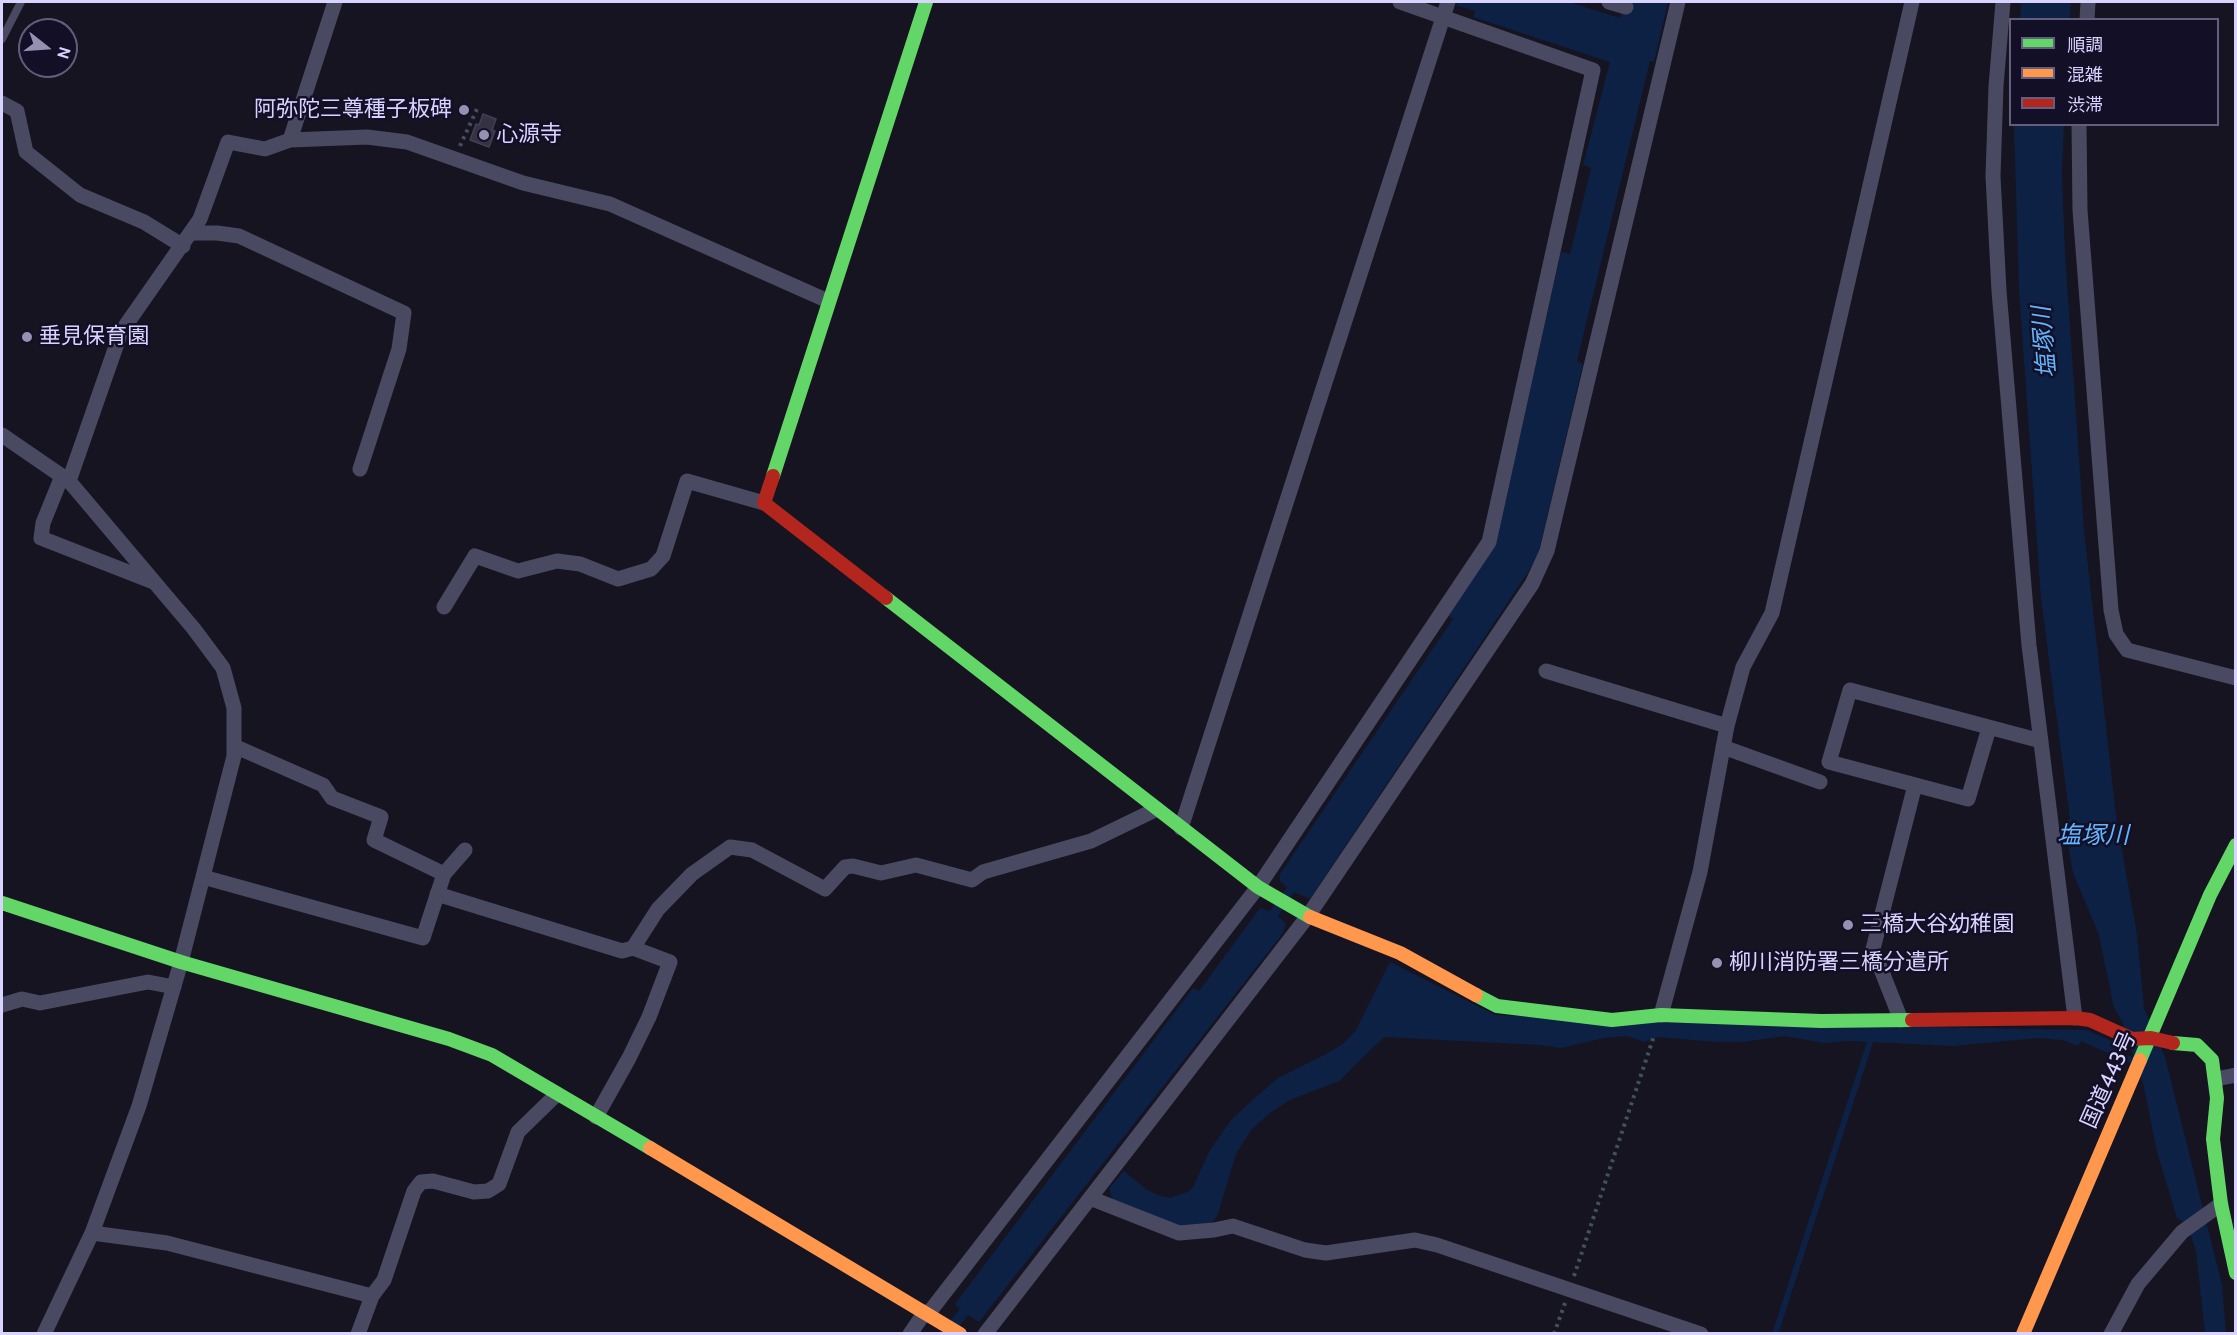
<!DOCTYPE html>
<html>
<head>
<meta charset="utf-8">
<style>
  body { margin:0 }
  #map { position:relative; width:2237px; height:1335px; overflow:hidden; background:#161421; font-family:Cabin,"Noto Sans JP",sans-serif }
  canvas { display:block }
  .frame { position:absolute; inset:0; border:3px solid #d9d4ff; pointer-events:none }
  .legend { position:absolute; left:2009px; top:18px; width:210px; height:108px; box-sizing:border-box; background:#130f26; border:2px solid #625e7d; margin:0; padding:8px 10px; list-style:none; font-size:18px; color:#d9d4ff }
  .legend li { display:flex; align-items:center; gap:12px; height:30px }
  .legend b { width:30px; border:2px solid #625e7d }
  .north { position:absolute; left:18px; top:18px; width:60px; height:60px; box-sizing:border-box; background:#130f26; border:2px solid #625e7d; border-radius:50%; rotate:107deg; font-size:16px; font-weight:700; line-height:24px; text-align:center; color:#d9d4ff }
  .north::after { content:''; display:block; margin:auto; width:21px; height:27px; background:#9591b1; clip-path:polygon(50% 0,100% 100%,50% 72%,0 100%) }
</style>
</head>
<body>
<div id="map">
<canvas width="2237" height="1335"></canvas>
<div class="frame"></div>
<ul class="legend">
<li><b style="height:8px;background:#63d668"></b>順調</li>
<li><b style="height:8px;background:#ff974d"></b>混雑</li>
<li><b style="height:8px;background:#b3261e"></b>渋滞</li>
</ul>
<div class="north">N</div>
</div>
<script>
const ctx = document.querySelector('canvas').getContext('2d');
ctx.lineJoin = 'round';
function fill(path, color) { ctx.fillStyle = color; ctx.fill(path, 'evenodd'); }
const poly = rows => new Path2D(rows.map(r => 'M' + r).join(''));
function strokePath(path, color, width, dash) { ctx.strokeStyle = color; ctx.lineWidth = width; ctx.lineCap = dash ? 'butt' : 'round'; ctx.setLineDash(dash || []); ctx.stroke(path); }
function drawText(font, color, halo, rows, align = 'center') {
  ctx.font = font + ' Cabin,"Noto Sans JP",sans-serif'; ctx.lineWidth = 5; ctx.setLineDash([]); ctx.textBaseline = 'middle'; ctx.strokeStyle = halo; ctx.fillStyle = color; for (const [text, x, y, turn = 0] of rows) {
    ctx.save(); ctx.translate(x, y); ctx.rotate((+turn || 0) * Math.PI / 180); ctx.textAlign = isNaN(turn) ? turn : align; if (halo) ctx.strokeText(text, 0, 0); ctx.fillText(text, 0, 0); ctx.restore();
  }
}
fill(poly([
  [1458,2,1569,2,1620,18,1624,2,1668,2,1654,62,1650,61,1577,361,1583,364,1539,551,1528,572,1310,899,1294,892,1278,916,1286,924,1283,933,979,1322,968,1315,954,1333,939,1334,960,1309,955,1304,1193,988,1199,991,1260,908,1270,911,1287,887,1280,881,1280,874,1453,619,1447,615,1495,545,1561,252,1570,254,1591,168,1583,165,1610,62,1473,17,1475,11,1456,5],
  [2021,2,2071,2,2070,19,2020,19],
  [2014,125,2064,125,2062,174,2065,254,2084,531,2116,816,2137,935,2144,1008,2165,1057,2222,1285,2226,1333,2205,1333,2196,1252,2191,1236,2181,1220,2177,1218,2157,1152,2144,1087,2122,1021,2114,1008,2099,935,2073,873,2064,822,2070,819,2041,598,2019,291],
  [1390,962,1495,1015,1643,1022,2087,1030,2118,1044,2112,1055,2081,1041,2078,1046,2062,1040,2037,1038,1953,1046,1849,1041,1824,1043,1784,1036,1743,1042,1716,1042,1658,1037,1645,1042,1627,1036,1604,1038,1561,1048,1539,1045,1384,1037,1339,1081,1290,1100,1270,1113,1252,1129,1236,1154,1218,1214,1213,1222,1202,1227,1179,1226,1113,1202,1109,1188,1124,1171,1147,1190,1161,1196,1170,1198,1187,1192,1193,1187,1210,1150,1231,1120,1249,1103,1278,1078,1328,1053,1344,1043,1356,1030]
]), '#0d2144');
strokePath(poly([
  [2109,1049,2132,1061],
  [1775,1334,1872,1036]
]), '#0d2144', 6);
const building = poly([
  [483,114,496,119,492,130,495,131,489,147,470,140,476,124,479,125,483,114]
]);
fill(building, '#343243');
strokePath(building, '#433f54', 1.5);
strokePath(poly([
  [460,146,477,109],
  [1574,1276,1654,1036],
  [1554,1334,1565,1303]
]), '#44505f', 4, [3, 4.5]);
strokePath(poly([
  [2,39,21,2]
]), '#4a4962', 8);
strokePath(poly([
  [1609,2,1626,7],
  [2003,2,1996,86,1993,176,1999,291,2029,645,2075,1018],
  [2087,20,2088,2],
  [2,103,17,111,26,152,80,195,144,222,183,246],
  [2079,124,2080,210,2111,610,2116,634,2127,650,2236,678],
  [290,140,335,2],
  [191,233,217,233,239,236,404,313,399,349,360,469],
  [2,435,69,481,194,629,223,668,234,708,234,756,181,962,139,1106,92,1233,44,1334],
  [62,476,43,523,41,538,151,581],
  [69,481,121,332,200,219,228,142,265,149,290,140,367,137,407,142,523,183,610,204,828,301],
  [444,607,475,556,518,571,557,561,580,564,618,579,651,569,663,556,687,481,764,503],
  [1546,671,1727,726],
  [1989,728,1968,799,1829,762,1850,690,2041,741],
  [234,746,323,785,332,798,381,817,374,840,444,874],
  [1723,747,1820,782],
  [1181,828,1448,2],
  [203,877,423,938,444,874,465,850],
  [437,894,622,951,633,948],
  [2,1005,22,999,40,1003,148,982,174,987],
  [1661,1015,1700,872,1727,726,1743,667,1772,613,1912,2],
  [1901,1020,1873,949,1915,785],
  [2216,1079,2236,1075],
  [596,1117,629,1058,649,1017,670,962,633,948,658,909,692,874,730,847,752,850,825,889,845,867,853,866,881,873,916,865,972,880,983,872,1091,841,1157,809],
  [1090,1198,1179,1233,1214,1230,1233,1226,1305,1250,1326,1253,1415,1240,1437,1245,1701,1334],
  [92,1233,167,1243,372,1296],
  [928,1314,1258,887,1489,542,1593,70,1400,2],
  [358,1334,372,1296,384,1280,414,1191,421,1182,433,1181,474,1192,488,1191,499,1184,518,1132,557,1094],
  [910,1334,925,1312],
  [985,1334,1308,916,1532,584,1547,551,1678,2],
  [2111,1334,2138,1284,2182,1232,2221,1204]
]), '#4a4962', 15);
strokePath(poly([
  [773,476,926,2],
  [886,598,1258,887,1310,917],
  [2,903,181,962,449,1039,492,1055,650,1148],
  [1476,995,1497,1006,1612,1020,1661,1015,1821,1021,1912,1020],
  [2173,1043,2197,1045,2212,1060,2217,1098,2213,1139,2221,1204,2236,1273],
  [2140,1060,2210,895,2236,845]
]), '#63d668', 14);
strokePath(poly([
  [1310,917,1400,953,1476,995],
  [650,1148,960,1334],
  [2023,1334,2140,1060]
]), '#ff974d', 14);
strokePath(poly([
  [773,476,764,503,886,598],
  [1912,1020,2075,1018,2090,1020,2132,1039,2151,1038,2173,1043]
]), '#b3261e', 14);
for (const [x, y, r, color] of [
  [464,110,6,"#9591b1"],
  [484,135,6,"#9591b1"],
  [27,337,6,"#9591b1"],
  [1848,925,6,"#9591b1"],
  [1717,963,6,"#9591b1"]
]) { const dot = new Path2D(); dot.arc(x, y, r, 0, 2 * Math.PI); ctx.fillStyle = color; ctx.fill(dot); strokePath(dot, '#130f26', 2); }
drawText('22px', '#d9d4ff', '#130f26', [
  ["阿弥陀三尊種子板碑",452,110,"right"],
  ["心源寺",496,135],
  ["垂見保育園",39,337],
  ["三橋大谷幼稚園",1860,925],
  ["柳川消防署三橋分遣所",1729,963]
], 'left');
drawText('22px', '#d9d4ff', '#130f26', [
  ["国道443号",2109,1080,-66]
]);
drawText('italic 24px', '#62b6ff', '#130f26', [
  ["塩塚川",2045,342,-95],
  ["塩塚川",2093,836]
]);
</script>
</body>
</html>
